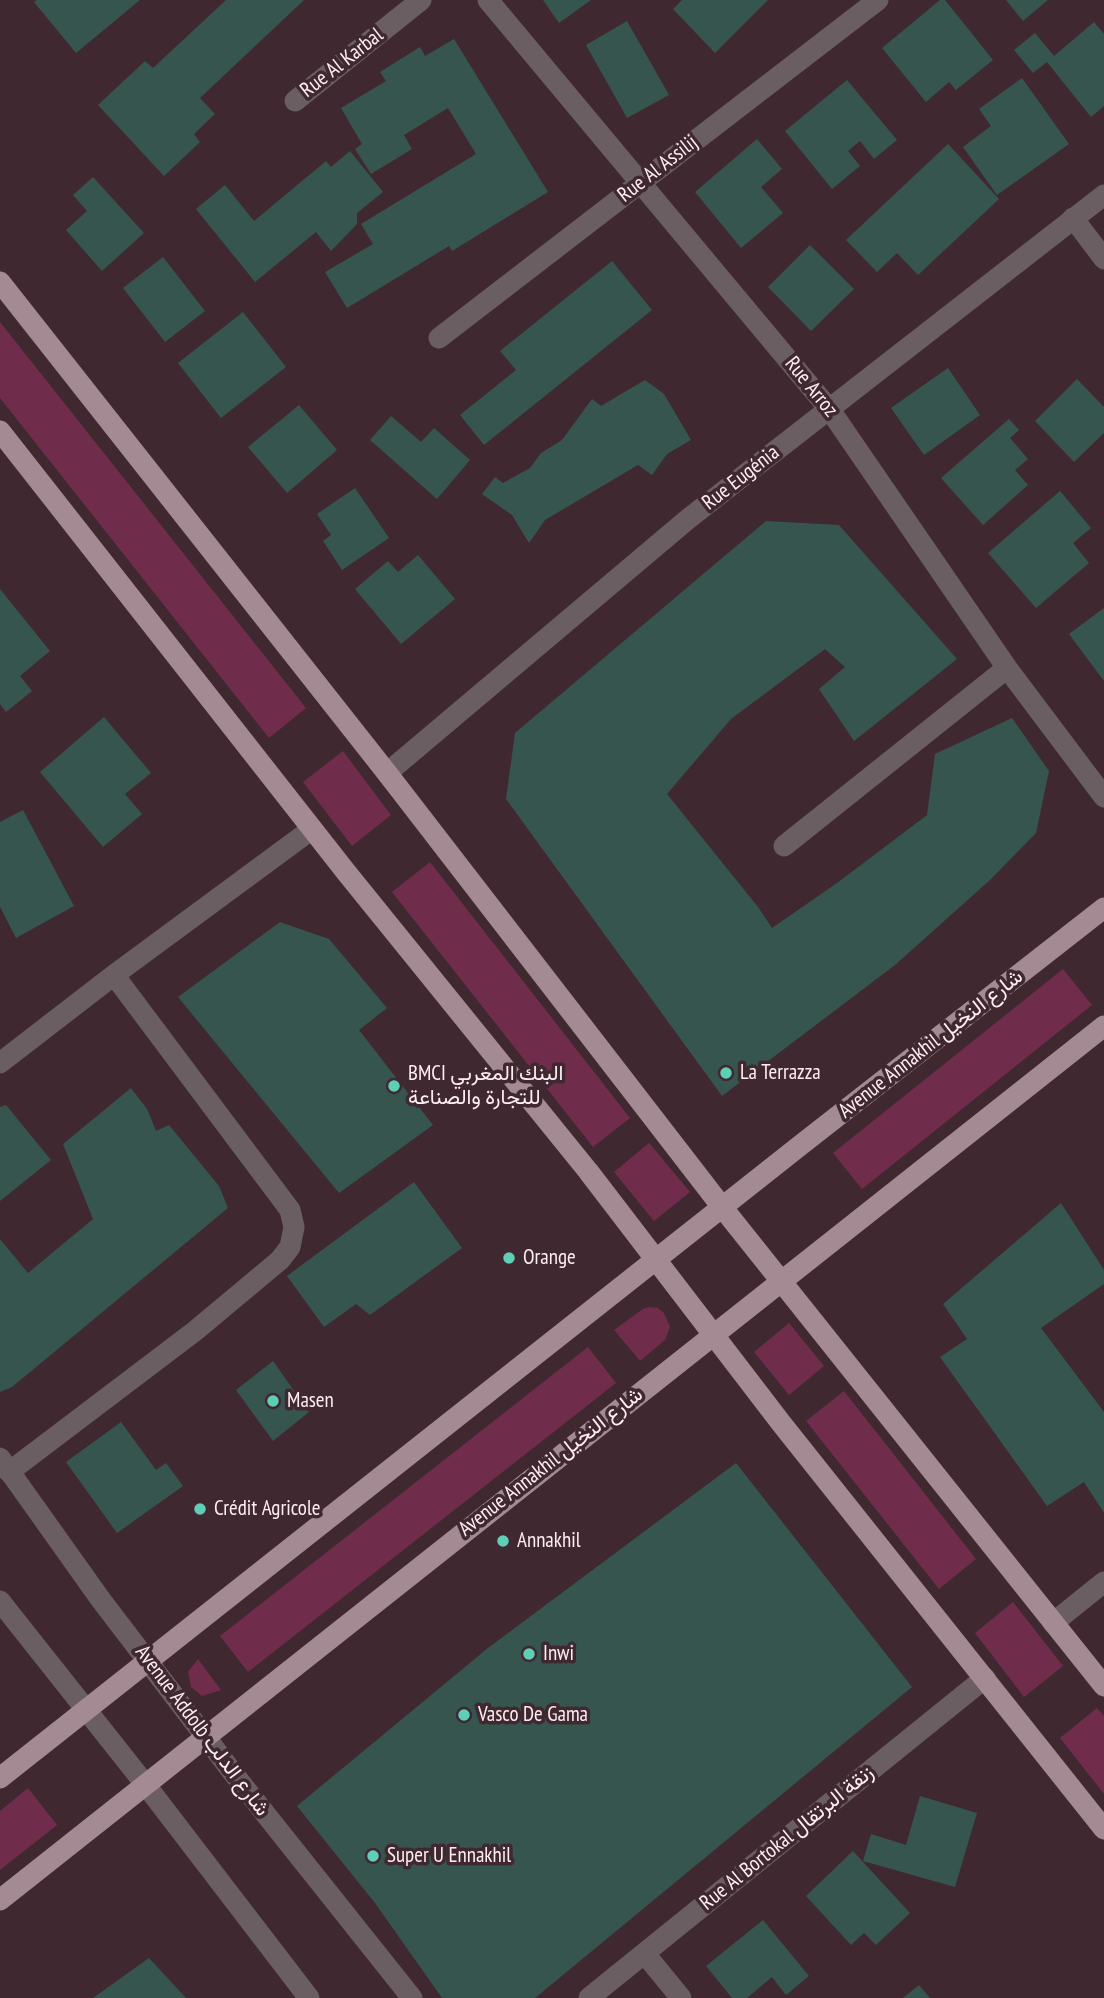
<!DOCTYPE html>
<html>
<head>
<meta charset="utf-8">
<style>
  body { margin:0 }
  canvas { display:block; background:#402831 }
</style>
</head>
<body>
<canvas width="1104" height="1998"></canvas>
<script>
const ctx = document.querySelector('canvas').getContext('2d');
ctx.lineJoin = 'round';
function fill(path, color) { ctx.fillStyle = color; ctx.fill(path, 'evenodd'); }
const poly = rows => new Path2D(rows.map(r => 'M' + r).join(''));
function strokePath(path, color, width, dash) { ctx.strokeStyle = color; ctx.lineWidth = width; ctx.lineCap = dash ? 'butt' : 'round'; ctx.setLineDash(dash || []); ctx.stroke(path); }
function drawText(font, color, halo, rows, align = 'center') {
  ctx.font = font + ' "PT Sans Narrow",Vazirmatn,sans-serif'; ctx.lineWidth = 7; ctx.setLineDash([]); ctx.textBaseline = 'middle'; ctx.strokeStyle = halo; ctx.fillStyle = color; for (const [text, x, y, turn = 0] of rows) {
    ctx.save(); ctx.translate(x, y); ctx.rotate((+turn || 0) * Math.PI / 180); ctx.textAlign = isNaN(turn) ? turn : align; if (halo) ctx.strokeText(text, 0, 0); ctx.fillText(text, 0, 0); ctx.restore();
  }
}
fill(poly([
  [0,322,306,708,269,738,0,398],
  [343,751,391,815,352,846,303,782],
  [430,862,630,1118,593,1147,392,892],
  [1063,969,1092,1005,862,1189,833,1153],
  [649,1143,690,1192,654,1221,614,1172],
  [650,1307,658,1308,664,1313,670,1327,665,1340,640,1361,614,1330,643,1309],
  [789,1323,824,1366,789,1395,754,1352],
  [588,1347,616,1383,248,1672,220,1636],
  [844,1391,976,1559,939,1589,806,1421],
  [1013,1602,1063,1666,1024,1697,975,1633],
  [198,1659,221,1690,202,1696,191,1687,188,1672],
  [1097,1708,1104,1716,1104,1794,1060,1738],
  [28,1788,57,1825,0,1870,0,1811]
]), '#702c4b');
fill(poly([
  [37,0,140,0,76,53,34,2],
  [226,0,304,0,200,98,215,114,194,134,200,142,164,176,98,105,145,61,153,68],
  [543,0,591,0,559,23],
  [682,0,768,0,715,53,673,9],
  [940,0,945,0,993,60,956,90,949,82,926,102,882,48],
  [1006,0,1048,0,1023,21],
  [627,21,669,95,627,118,586,45],
  [1094,22,1104,34,1104,106,1091,117,1047,62,1033,73,1014,50,1035,33,1054,56],
  [454,39,548,192,452,251,449,246,347,308,325,272,373,244,361,224,476,154,448,108,404,135,412,149,371,174,355,149,362,144,341,108,386,81,380,72,420,47,425,56],
  [1022,78,1069,144,997,195,963,147,991,126,979,109],
  [847,80,897,140,874,159,860,141,848,151,860,166,832,189,785,131],
  [757,139,782,169,761,187,783,213,741,248,695,192],
  [948,144,999,199,918,275,897,253,877,272,846,240],
  [350,151,383,192,357,213,357,224,331,251,316,232,255,282,196,209,225,185,254,221,326,161,331,167],
  [93,177,144,233,102,271,66,230,87,211,73,195],
  [810,245,854,289,811,331,768,287],
  [163,257,205,311,165,342,123,288],
  [612,261,652,310,484,445,460,415,516,370,500,351],
  [243,312,286,367,221,418,178,363],
  [948,368,980,415,924,455,891,408],
  [1077,379,1104,407,1104,433,1074,462,1035,421],
  [645,380,664,394,691,440,667,454,652,475,638,465,545,520,529,543,512,515,482,494,495,477,503,483,530,468,541,453,562,440,592,399,601,406],
  [299,405,337,450,287,493,248,447],
  [391,416,421,442,434,428,470,460,437,499,370,440],
  [1009,419,1019,430,1010,438,1028,459,1015,470,1028,485,983,525,941,478],
  [355,488,389,538,342,570,323,541,331,535,317,514],
  [1060,491,1091,528,1073,543,1089,563,1036,608,988,553],
  [766,521,839,525,957,659,854,741,819,689,845,667,825,649,731,719,667,794,758,907,772,928,837,883,927,815,935,754,1012,718,1049,771,1036,833,990,880,895,965,722,1096,506,799,515,733],
  [418,555,455,599,401,644,355,589,388,561,398,572],
  [0,589,50,651,20,676,32,691,6,712,0,704],
  [1104,608,1104,681,1069,634],
  [104,717,151,773,125,794,142,814,103,847,40,772],
  [23,810,74,906,16,938,0,907,0,822],
  [280,922,329,939,387,1008,359,1030,433,1125,339,1193,178,997],
  [131,1088,147,1109,156,1131,169,1125,219,1186,228,1208,12,1387,0,1392,0,1239,28,1273,93,1219,63,1144],
  [6,1105,51,1160,0,1201,0,1107],
  [414,1182,462,1248,370,1315,356,1304,324,1327,287,1276],
  [1061,1203,1104,1270,1104,1284,1041,1328,1104,1412,1104,1513,1084,1482,1047,1506,940,1357,967,1339,943,1304],
  [273,1361,309,1412,273,1441,236,1390],
  [121,1422,156,1470,166,1463,183,1486,117,1533,66,1462],
  [736,1463,912,1687,535,1998,442,1998,375,1903,297,1806,488,1648],
  [920,1796,977,1813,955,1887,863,1861,871,1834,906,1845],
  [853,1851,910,1913,876,1945,864,1933,851,1945,806,1896],
  [763,1920,809,1976,786,1995,772,1977,747,1998,732,1998,706,1966],
  [149,1958,186,1998,93,1998],
  [919,1985,930,1998,903,1998]
]), '#35554e');
strokePath(poly([
  [488,0,830,410,1007,668,1104,797],
  [295,101,421,0],
  [1073,218,1104,259],
  [439,338,878,0],
  [387,773,688,519,1104,195],
  [784,846,1007,668],
  [0,1063,114,975,312,829],
  [9,1472,195,1331,280,1260,290,1247,294,1227,290,1210,114,975],
  [1053,1623,1104,1582],
  [645,1954,681,1998],
  [589,1998,985,1678]
]), '#6a5e62', 21);
strokePath(poly([
  [0,1458,101,1600,240,1782,412,1998],
  [0,1601,145,1784,309,1998]
]), '#6a5e62', 21);
strokePath(poly([
  [0,282,387,773,722,1207,1104,1686],
  [0,431,346,872,588,1171,781,1423,1104,1829],
  [0,1778,802,1144,1104,908],
  [0,1900,1104,1026]
]), '#a38a93', 21);
for (const [x, y, r, color] of [
  [726,1073,7,"#5eceb7"],
  [394,1086,7,"#5eceb7"],
  [509,1258,7,"#5eceb7"],
  [273,1401,7,"#5eceb7"],
  [200,1509,7,"#5eceb7"],
  [503,1541,7,"#5eceb7"],
  [529,1654,7,"#5eceb7"],
  [464,1715,7,"#5eceb7"],
  [373,1856,7,"#5eceb7"]
]) { const dot = new Path2D(); dot.arc(x, y, r, 0, 2 * Math.PI); ctx.fillStyle = color; ctx.fill(dot); strokePath(dot, '#402831', 2.5); }
drawText('21px', '#feedf3', '#402831', [
  ["Rue Al Karbal",342,63,-38],
  ["Rue Al Assilij",658,169,-38],
  ["Rue Arroz",811,387,51],
  ["Rue Eugénia",741,478,-38],
  ["Avenue Annakhil شارع النخيل",931,1044,-38],
  ["Avenue Annakhil شارع النخيل",551,1462,-38],
  ["Avenue Addolb شارع الدلب",202,1731,53],
  ["Rue Al Bortokal زنقة البرتقال",787,1838,-39]
]);
drawText('21px', '#feedf3', '#402831', [
  ["La Terrazza",740,1073],
  ["BMCI البنك المغربي",408,1074],
  ["للتجارة والصناعة",408,1098],
  ["Orange",523,1258],
  ["Masen",287,1401],
  ["Crédit Agricole",214,1509],
  ["Annakhil",517,1541],
  ["Inwi",543,1654],
  ["Vasco De Gama",478,1715],
  ["Super U Ennakhil",387,1856]
], 'left');
</script>
</body>
</html>
